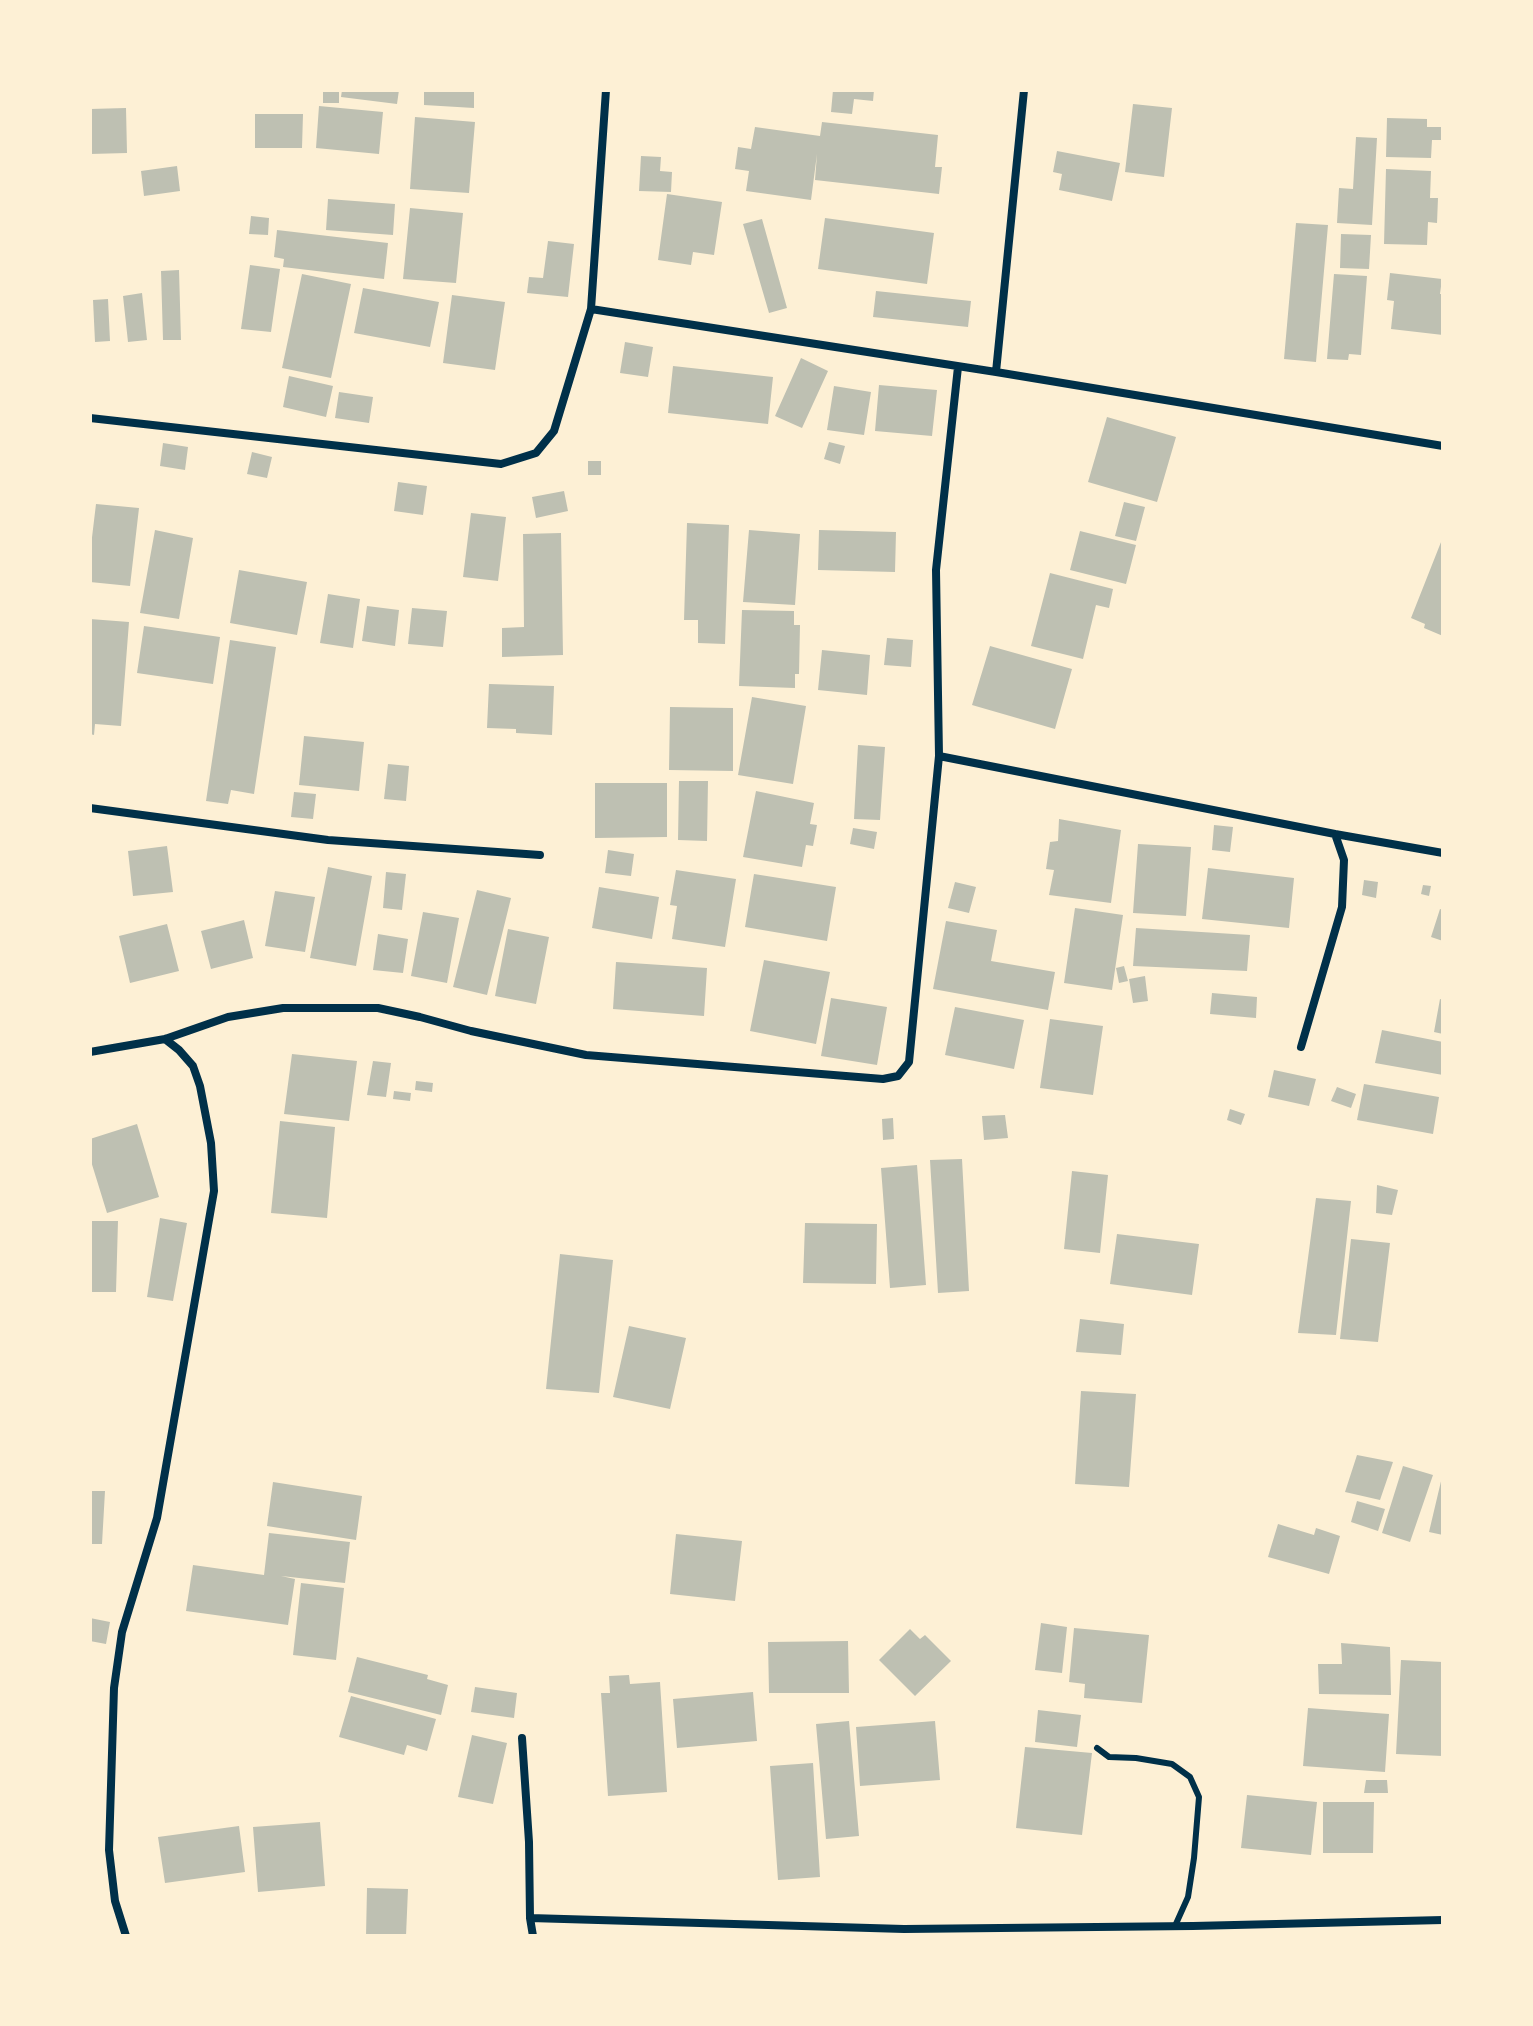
<!DOCTYPE html>
<html>
<head>
<meta charset="utf-8">
<style>
  body { margin:0 }
  #map { position:relative; width:1533px; height:2026px; overflow:hidden; background:#fdf0d5; font-family:Overpass,sans-serif }
  canvas { display:block }
  .frame { position:absolute; inset:0; border:92px solid #fdf0d5; pointer-events:none }
</style>
</head>
<body>
<div id="map">
<canvas width="1533" height="2026"></canvas>
<div class="frame"></div>
</div>
<script>
const ctx = document.querySelector('canvas').getContext('2d');
ctx.lineJoin = 'round';
function fill(path, color) { ctx.fillStyle = color; ctx.fill(path, 'evenodd'); }
const poly = rows => new Path2D(rows.map(r => 'M' + r).join(''));
function strokePath(path, color, width, dash) { ctx.strokeStyle = color; ctx.lineWidth = width; ctx.lineCap = dash ? 'butt' : 'round'; ctx.setLineDash(dash || []); ctx.stroke(path); }
fill(poly([
  [323,90,339,90,339,103,323,103],
  [342,90,399,90,397,104,341,97],
  [424,90,474,90,474,108,424,105],
  [833,90,874,90,873,101,854,99,852,114,831,112],
  [1133,104,1172,108,1164,177,1125,172],
  [319,106,383,112,379,154,316,148],
  [126,108,127,153,90,154,90,109],
  [255,114,303,114,302,148,255,148],
  [415,117,475,122,469,193,410,189],
  [1387,118,1427,119,1427,127,1443,127,1443,140,1432,140,1431,158,1386,157],
  [822,122,938,135,935,167,942,167,939,194,815,180,817,154,811,200,746,191,749,171,735,169,738,147,751,149,755,127,820,136],
  [1356,137,1377,138,1372,225,1337,223,1339,188,1353,189],
  [1057,151,1120,163,1112,201,1059,190,1062,174,1053,172],
  [641,156,661,157,660,171,672,172,671,192,639,191],
  [177,166,180,191,144,196,141,171],
  [1386,169,1431,171,1430,198,1438,198,1437,223,1428,222,1427,245,1384,244],
  [667,194,722,202,714,255,693,252,691,265,658,260],
  [328,199,395,204,393,235,326,230],
  [410,208,463,213,456,283,403,279],
  [251,216,269,218,268,235,249,234],
  [825,218,934,233,927,284,818,269],
  [762,219,787,308,769,313,743,224],
  [1296,223,1328,225,1316,362,1284,359],
  [277,230,388,243,384,279,283,267,284,259,274,257],
  [1341,234,1371,235,1369,269,1340,268],
  [548,241,574,244,568,297,527,293,529,277,543,278],
  [250,265,280,269,271,332,241,329],
  [179,270,181,340,163,340,161,271],
  [1390,273,1442,279,1440,294,1443,294,1443,335,1391,329,1394,301,1387,300],
  [302,274,351,284,331,378,282,368],
  [1334,274,1367,276,1361,355,1349,354,1348,360,1327,359],
  [363,288,439,302,430,347,354,333],
  [876,291,971,301,968,327,873,317],
  [142,293,147,340,128,342,123,296],
  [452,295,505,302,495,370,443,363],
  [108,299,110,341,95,342,93,300],
  [625,342,653,347,648,377,620,373],
  [801,358,828,371,802,428,775,416],
  [673,366,773,377,768,424,668,413],
  [289,376,333,386,326,417,283,407],
  [879,385,937,390,932,436,875,431],
  [834,386,871,392,864,435,827,430],
  [339,392,373,397,369,423,335,418],
  [1107,417,1176,437,1157,502,1088,482],
  [829,442,845,446,840,464,824,459],
  [163,443,188,447,185,470,160,466],
  [252,452,272,457,267,478,247,474],
  [588,461,601,461,601,475,588,475],
  [398,482,427,486,423,515,394,511],
  [564,491,568,511,536,518,532,497],
  [1124,502,1145,507,1136,541,1115,536],
  [96,504,139,508,130,586,90,582,90,554],
  [471,513,506,517,498,581,463,577],
  [687,523,729,525,725,644,698,643,698,620,684,620],
  [155,530,193,538,179,619,140,613],
  [749,530,800,534,795,605,743,602],
  [819,530,896,532,895,572,818,570],
  [1080,531,1136,545,1126,584,1070,570],
  [561,533,563,655,502,657,502,628,524,627,523,534],
  [1443,537,1443,636,1424,628,1425,624,1411,618],
  [239,570,307,582,297,635,230,623],
  [1050,573,1113,589,1109,608,1096,605,1083,659,1031,646],
  [328,594,360,599,353,648,320,643],
  [367,606,399,610,395,646,362,641],
  [412,608,447,611,443,647,408,644],
  [742,610,794,611,794,625,800,625,799,674,795,674,795,688,739,686],
  [90,619,129,622,121,726,95,724,94,735,90,734],
  [144,626,220,637,213,684,137,673],
  [887,638,913,640,911,667,884,665],
  [230,640,276,647,254,794,231,790,228,804,206,801],
  [990,646,1072,669,1055,729,972,705],
  [822,650,870,655,867,695,818,690],
  [489,684,554,686,552,735,516,733,516,729,487,728],
  [752,697,806,706,793,784,738,775],
  [670,707,733,708,733,771,669,770],
  [304,736,364,742,359,791,299,785],
  [858,745,885,747,880,820,854,819],
  [388,764,409,766,406,801,384,799],
  [679,781,708,781,707,841,678,840],
  [595,783,667,783,667,837,595,838],
  [756,791,814,803,810,824,817,825,813,846,806,845,802,867,743,857],
  [294,792,316,794,313,819,291,817],
  [1059,819,1121,830,1111,903,1049,895,1054,870,1046,869,1050,842,1058,841],
  [1214,825,1233,827,1230,852,1212,850],
  [853,828,877,832,874,849,850,844],
  [1138,844,1191,847,1186,916,1133,913],
  [167,846,173,892,133,896,128,851],
  [608,850,634,854,631,876,605,873],
  [328,867,372,876,356,966,310,958],
  [1208,868,1294,878,1289,928,1202,919],
  [676,870,736,879,725,947,672,939,677,906,670,905],
  [386,872,406,874,402,910,383,908],
  [754,874,836,887,827,941,745,927],
  [1364,880,1378,882,1376,898,1362,895],
  [955,882,976,887,969,913,948,908],
  [1423,885,1431,886,1429,896,1421,894],
  [599,887,659,897,652,939,592,928],
  [477,890,511,898,487,995,453,987],
  [275,891,315,897,305,952,265,946],
  [1075,908,1123,915,1112,990,1064,983],
  [1440,909,1443,910,1443,941,1431,937],
  [423,912,459,918,447,983,411,976],
  [244,920,253,958,211,969,201,931],
  [946,921,997,930,991,961,1055,972,1048,1010,933,989],
  [167,924,179,971,130,983,119,936],
  [1136,928,1250,935,1247,971,1133,966],
  [508,929,549,937,536,1004,495,996],
  [378,934,408,939,403,973,373,970],
  [764,960,830,972,816,1044,750,1031],
  [616,962,707,968,704,1016,613,1009],
  [1124,966,1128,981,1119,983,1116,968],
  [1145,976,1148,1001,1133,1003,1129,979],
  [1212,993,1257,997,1256,1018,1210,1014],
  [831,998,887,1007,877,1065,821,1056],
  [1440,999,1443,1000,1443,1034,1434,1032],
  [955,1007,1024,1020,1014,1069,945,1055],
  [1050,1019,1103,1026,1093,1095,1040,1088],
  [1382,1030,1443,1042,1443,1075,1375,1063],
  [292,1054,357,1061,349,1121,284,1114],
  [373,1061,391,1063,386,1097,367,1095],
  [1274,1070,1316,1079,1309,1106,1268,1097],
  [416,1081,433,1083,432,1092,415,1090],
  [1364,1084,1439,1097,1433,1134,1357,1120],
  [1337,1087,1356,1094,1351,1108,1331,1101],
  [394,1091,411,1093,410,1101,393,1099],
  [1230,1109,1245,1114,1241,1125,1227,1120],
  [1005,1115,1008,1138,984,1140,982,1116],
  [893,1118,894,1139,883,1140,882,1119],
  [280,1121,335,1127,327,1218,271,1213],
  [137,1124,159,1197,107,1213,90,1158,90,1139],
  [962,1159,969,1291,938,1293,930,1160],
  [917,1165,926,1285,890,1288,881,1168],
  [1072,1171,1108,1175,1100,1253,1064,1249],
  [1377,1185,1398,1190,1392,1215,1376,1213],
  [1316,1198,1351,1201,1336,1335,1298,1333],
  [160,1218,187,1223,173,1301,147,1297],
  [90,1221,118,1221,116,1292,90,1292],
  [805,1223,877,1224,876,1284,803,1283],
  [1117,1234,1199,1244,1192,1295,1110,1284],
  [1351,1239,1390,1243,1378,1342,1340,1339],
  [560,1254,613,1260,599,1393,546,1389],
  [1080,1319,1124,1324,1121,1355,1076,1352],
  [629,1326,686,1338,670,1409,613,1397],
  [1081,1391,1136,1394,1129,1487,1075,1484],
  [1357,1455,1393,1462,1380,1500,1345,1492],
  [1403,1466,1433,1475,1410,1542,1382,1533],
  [1442,1477,1443,1477,1443,1535,1429,1532],
  [273,1482,362,1496,356,1540,267,1526],
  [90,1491,105,1491,102,1544,90,1544],
  [1357,1501,1385,1509,1378,1531,1351,1522],
  [1278,1524,1314,1535,1316,1528,1340,1536,1329,1574,1268,1557],
  [269,1533,350,1542,345,1583,281,1576,295,1579,288,1625,186,1611,193,1565,264,1575],
  [676,1534,742,1541,735,1601,670,1594],
  [301,1583,344,1588,336,1660,293,1655],
  [90,1618,110,1622,106,1644,90,1641],
  [1041,1623,1067,1627,1062,1673,1035,1670],
  [1074,1628,1149,1635,1142,1703,1084,1698,1085,1684,1069,1682],
  [910,1629,920,1639,925,1635,951,1661,915,1696,879,1660],
  [848,1641,849,1693,769,1693,768,1642],
  [1341,1643,1390,1647,1391,1695,1319,1694,1318,1664,1342,1664],
  [357,1657,428,1675,427,1679,448,1685,441,1715,348,1692],
  [1401,1660,1443,1662,1443,1756,1396,1754],
  [629,1675,630,1684,660,1682,667,1792,608,1796,601,1693,610,1693,609,1676],
  [475,1687,517,1693,514,1718,471,1712],
  [753,1692,757,1741,677,1748,673,1699],
  [351,1696,436,1719,427,1751,407,1745,404,1755,339,1737],
  [1308,1708,1389,1714,1385,1772,1303,1766],
  [1038,1710,1081,1715,1077,1747,1035,1742],
  [849,1721,859,1836,826,1839,816,1724],
  [935,1721,940,1780,860,1786,856,1727],
  [472,1735,507,1743,493,1804,458,1797],
  [1025,1747,1092,1753,1082,1835,1016,1828],
  [813,1763,820,1877,778,1880,770,1766],
  [1366,1780,1387,1780,1388,1793,1364,1793],
  [1247,1795,1317,1802,1311,1855,1241,1848],
  [1323,1802,1374,1802,1373,1853,1323,1853],
  [320,1822,325,1886,258,1892,253,1827],
  [239,1826,245,1872,165,1883,158,1837],
  [367,1888,408,1889,406,1936,366,1936]
]), '#bec0b2');
strokePath(poly([
  [1097,1748,1109,1757,1136,1758,1172,1764,1190,1777,1199,1797,1194,1858,1188,1897,1175,1926]
]), '#003049', 6);
strokePath(poly([
  [591,309,996,372,1443,446],
  [996,372,1024,90],
  [90,418,501,464,536,453,554,431,591,309,606,90],
  [939,756,1335,834,1344,860,1342,907,1301,1047],
  [90,808,328,840,540,855],
  [1335,834,1443,853],
  [90,1052,165,1039,228,1017,283,1008,378,1008,420,1017,471,1031,586,1055,883,1079,898,1076,909,1062,939,756,936,570,958,367],
  [522,1738,529,1842,530,1918,533,1936],
  [530,1918,904,1929,1193,1926,1443,1920],
  [126,1936,115,1901,109,1850,114,1688,122,1632,157,1518,214,1191,211,1143,200,1086,193,1066,179,1050,165,1039]
]), '#003049', 8);
</script>
</body>
</html>
